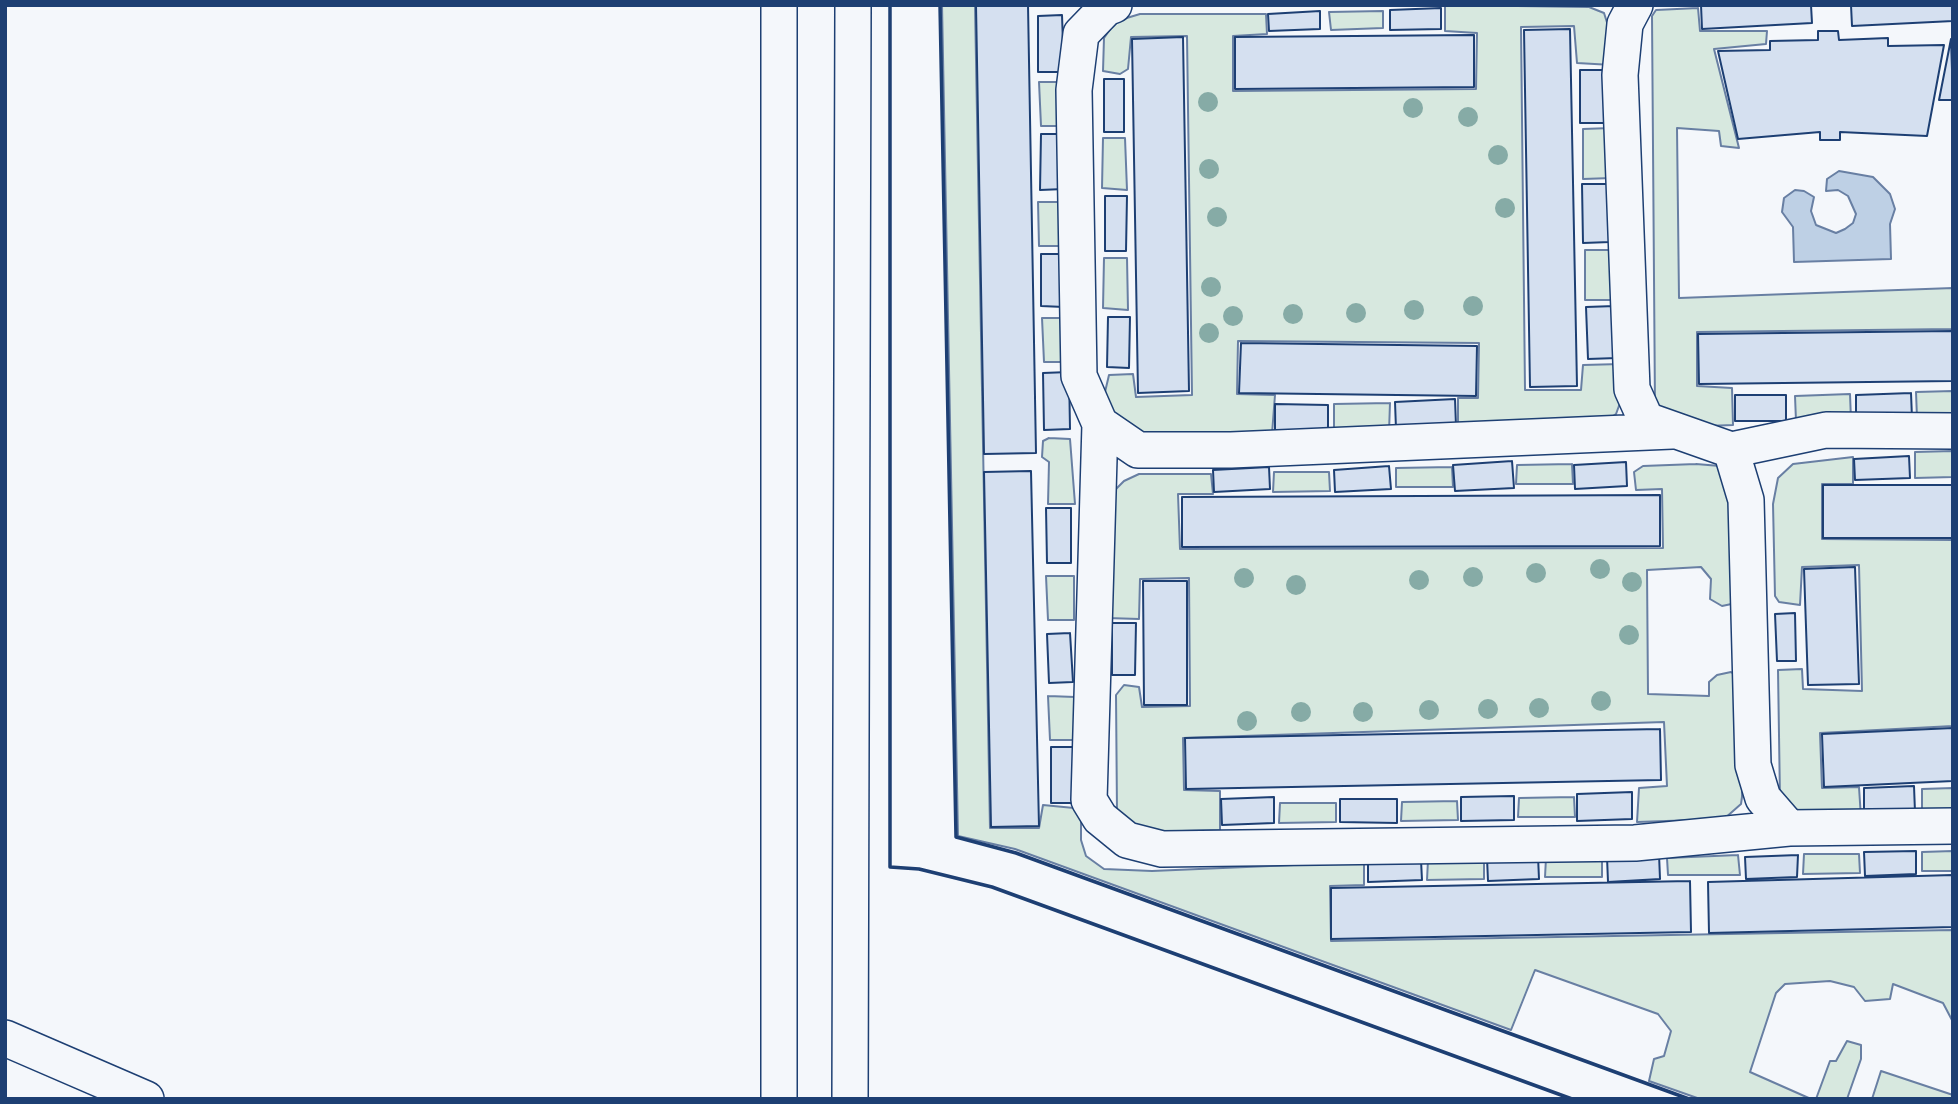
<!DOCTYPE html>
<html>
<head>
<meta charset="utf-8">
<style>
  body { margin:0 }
  #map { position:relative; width:1958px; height:1104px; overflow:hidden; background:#f4f7fb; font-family:"Archivo Narrow",sans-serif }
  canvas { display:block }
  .frame { position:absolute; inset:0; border:7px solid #1d3f73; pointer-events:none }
</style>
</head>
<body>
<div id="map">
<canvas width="1958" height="1104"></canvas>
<div class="frame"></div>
</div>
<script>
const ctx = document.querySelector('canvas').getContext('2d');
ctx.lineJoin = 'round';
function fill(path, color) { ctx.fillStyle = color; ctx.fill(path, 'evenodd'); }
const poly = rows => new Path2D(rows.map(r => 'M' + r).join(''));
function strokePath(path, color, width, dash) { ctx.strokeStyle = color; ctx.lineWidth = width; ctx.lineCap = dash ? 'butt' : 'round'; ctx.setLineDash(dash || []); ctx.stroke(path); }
const green = poly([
  [942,5,975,5,990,828,1039,828,1043,805,1074,808,1081,814,1081,840,1086,856,1104,869,1152,871,1364,862,1364,885,1330,886,1331,941,1953,930,1953,1022,1943,1003,1893,984,1890,999,1865,1001,1854,987,1830,981,1785,984,1776,993,1750,1072,1811,1099,1700,1099,1649,1081,1654,1059,1664,1056,1671,1031,1658,1014,1535,970,1511,1030,1015,849,958,836,942,5],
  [1445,5,1589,7,1604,13,1611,35,1612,65,1577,63,1574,26,1521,27,1525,390,1581,390,1583,365,1621,364,1623,395,1616,414,1599,426,1458,431,1458,398,1478,398,1479,343,1238,341,1237,394,1275,395,1272,434,1162,442,1119,428,1105,392,1109,375,1133,374,1136,397,1192,395,1187,36,1131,37,1128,69,1120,74,1103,71,1104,38,1111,28,1120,20,1140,14,1266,14,1267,34,1233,36,1233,91,1476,89,1477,33,1445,31,1445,5],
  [1698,8,1700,31,1767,31,1766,44,1714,49,1739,148,1721,146,1719,131,1677,128,1679,298,1953,288,1953,329,1697,332,1697,386,1732,388,1733,425,1680,427,1655,408,1652,16,1656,10,1698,8],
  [1383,11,1383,28,1331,30,1329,12,1383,11],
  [1039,82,1067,82,1067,126,1041,126,1039,82],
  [1611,128,1612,178,1583,179,1583,129,1611,128],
  [1103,138,1125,138,1127,190,1102,188,1103,138],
  [1038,202,1065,202,1066,246,1039,246,1038,202],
  [1585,250,1613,250,1614,300,1585,300,1585,250],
  [1104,258,1127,258,1128,310,1103,308,1104,258],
  [1042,318,1070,318,1070,362,1044,362,1042,318],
  [1953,391,1953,417,1917,418,1916,392,1953,391],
  [1850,394,1851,420,1796,421,1795,396,1850,394],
  [1390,403,1389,432,1334,432,1334,404,1390,403],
  [1049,438,1070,439,1075,504,1048,504,1049,462,1042,457,1043,441,1049,438],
  [1953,451,1953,477,1915,478,1915,452,1953,451],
  [1853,457,1853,484,1822,484,1822,539,1953,540,1953,726,1820,733,1822,788,1859,787,1861,818,1809,820,1780,800,1778,670,1802,669,1803,689,1862,691,1859,565,1802,567,1800,605,1779,602,1775,596,1773,504,1778,478,1793,464,1853,457],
  [1572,464,1573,484,1516,484,1517,465,1572,464],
  [1696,464,1720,466,1734,477,1741,602,1722,606,1710,599,1711,579,1701,567,1647,570,1648,694,1709,696,1709,682,1717,675,1731,672,1742,680,1742,797,1741,804,1724,819,1637,822,1639,788,1667,786,1664,722,1183,738,1184,790,1220,791,1220,830,1144,832,1117,813,1116,695,1124,685,1139,687,1142,707,1190,706,1189,578,1140,579,1139,619,1107,618,1110,522,1116,489,1124,481,1139,474,1211,474,1213,494,1178,494,1180,549,1663,548,1662,489,1636,490,1634,472,1643,466,1696,464],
  [1452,467,1453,487,1396,487,1396,468,1452,467],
  [1274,472,1329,472,1330,491,1273,492,1274,472],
  [1046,576,1074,576,1074,620,1048,620,1046,576],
  [1048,696,1075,697,1076,740,1050,740,1048,696],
  [1953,788,1953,814,1922,815,1922,789,1953,788],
  [1574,797,1575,817,1518,817,1519,798,1574,797],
  [1457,801,1458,820,1401,821,1402,802,1457,801],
  [1280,803,1336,803,1336,822,1279,823,1280,803],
  [1953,851,1953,871,1922,871,1922,852,1953,851],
  [1804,854,1859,854,1860,873,1803,874,1804,854],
  [1738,855,1740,875,1668,875,1667,858,1738,855],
  [1602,857,1602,877,1545,877,1546,858,1602,857],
  [1484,859,1484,879,1427,880,1428,860,1484,859],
  [1847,1041,1861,1045,1861,1059,1847,1099,1816,1099,1830,1061,1836,1061,1847,1041],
  [1881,1071,1953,1095,1953,1099,1872,1099,1881,1071]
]);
fill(green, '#d7e8df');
strokePath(green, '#687fa3', 2);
const water = poly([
  [1839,171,1873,177,1890,194,1895,209,1890,224,1891,259,1794,262,1793,227,1782,212,1784,198,1795,190,1804,191,1814,197,1811,211,1816,225,1836,233,1845,229,1853,223,1856,214,1848,196,1838,190,1826,191,1827,179,1839,171]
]);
fill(water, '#bed0e5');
strokePath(water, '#687fa3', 2);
const building = poly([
  [976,5,1028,5,1036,453,984,454,976,5],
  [1701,5,1811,5,1812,23,1702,29,1701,5],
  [1851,5,1953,5,1953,21,1852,26,1851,5],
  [1441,8,1441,29,1390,30,1390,10,1441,8],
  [1320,11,1320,29,1269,31,1268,14,1320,11],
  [1062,15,1064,72,1038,72,1038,16,1062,15],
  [1570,29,1577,386,1530,387,1524,30,1570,29],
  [1818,31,1838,31,1839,40,1888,38,1888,46,1944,45,1927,136,1840,132,1840,140,1820,140,1820,132,1738,139,1718,51,1770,50,1770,41,1818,40,1818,31],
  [1474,35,1474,87,1235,89,1235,37,1474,35],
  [1183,37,1189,391,1138,393,1132,39,1183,37],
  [1951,39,1953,100,1939,100,1951,39],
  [1580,70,1608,70,1608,123,1580,123,1580,70],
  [1104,79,1124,79,1124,132,1104,132,1104,79],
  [1041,134,1064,134,1064,189,1040,190,1041,134],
  [1582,184,1610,184,1610,242,1583,243,1582,184],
  [1105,196,1127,196,1126,251,1105,251,1105,196],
  [1041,254,1065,254,1064,307,1041,306,1041,254],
  [1615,306,1617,358,1588,359,1586,307,1615,306],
  [1108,317,1130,317,1129,368,1107,367,1108,317],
  [1953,331,1953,381,1699,384,1698,334,1953,331],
  [1241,343,1477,346,1476,396,1239,393,1241,343],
  [1069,372,1070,429,1044,430,1043,373,1069,372],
  [1911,393,1912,418,1856,419,1856,395,1911,393],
  [1735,395,1786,395,1786,421,1735,421,1735,395],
  [1455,399,1456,426,1396,429,1395,402,1455,399],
  [1275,404,1328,405,1328,431,1275,430,1275,404],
  [1909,456,1910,478,1855,480,1854,459,1909,456],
  [1512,461,1514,488,1455,491,1453,465,1512,461],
  [1626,462,1627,486,1575,489,1574,465,1626,462],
  [1389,466,1391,489,1335,492,1334,470,1389,466],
  [1269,467,1270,489,1214,492,1213,470,1269,467],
  [1031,471,1039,826,991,827,984,472,1031,471],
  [1823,485,1953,485,1953,538,1823,538,1823,485],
  [1660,495,1660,546,1182,547,1182,497,1660,495],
  [1046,508,1071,508,1071,563,1047,563,1046,508],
  [1855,567,1859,684,1808,685,1804,569,1855,567],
  [1143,581,1187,581,1187,705,1144,705,1143,581],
  [1795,613,1796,661,1777,661,1775,614,1795,613],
  [1112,623,1136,623,1135,675,1112,675,1112,623],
  [1070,633,1073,682,1049,683,1047,634,1070,633],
  [1953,728,1953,781,1824,787,1822,734,1953,728],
  [1660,729,1661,780,1186,789,1185,738,1660,729],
  [1051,747,1077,747,1077,803,1051,803,1051,747],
  [1914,786,1915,812,1864,813,1864,788,1914,786],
  [1632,792,1632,819,1577,821,1577,794,1632,792],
  [1514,796,1514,820,1461,821,1461,797,1514,796],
  [1274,797,1274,823,1222,825,1221,799,1274,797],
  [1340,799,1397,799,1397,823,1340,822,1340,799],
  [1916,851,1916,874,1865,876,1864,852,1916,851],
  [1659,854,1660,879,1608,882,1607,857,1659,854],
  [1798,855,1797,877,1746,879,1745,857,1798,855],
  [1538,856,1539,879,1488,881,1487,858,1538,856],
  [1421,860,1422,880,1368,882,1368,861,1421,860],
  [1953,875,1953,927,1709,933,1708,882,1953,875],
  [1690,881,1691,932,1331,939,1331,888,1690,881]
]);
fill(building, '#d5e0f0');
strokePath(building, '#1d3f73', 2);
const minor = poly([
  [779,5,779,1099],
  [1114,5,1106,8,1081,34,1074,90,1079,376,1100,424,1089,800,1100,818,1127,840,1162,849,1635,843,1789,828,1953,826],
  [1635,5,1625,24,1620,75,1632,389,1646,420,1731,450,1826,430,1953,431],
  [1100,424,1138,450,1231,450,1672,431],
  [1731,450,1746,500,1753,765,1763,798,1789,828],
  [5,1038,146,1099],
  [850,1099,853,5]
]);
strokePath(minor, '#1d3f73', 38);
strokePath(minor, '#f4f7fb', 35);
strokePath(poly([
  [890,5,890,867,919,869,992,887,1572,1099],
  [940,5,956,837,1016,853,1689,1099]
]), '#1d3f73', 3.5);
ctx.fillStyle = '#86aba6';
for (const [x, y] of [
  [1208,102],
  [1413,108],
  [1468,117],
  [1498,155],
  [1209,169],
  [1505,208],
  [1217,217],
  [1211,287],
  [1473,306],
  [1414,310],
  [1356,313],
  [1293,314],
  [1233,316],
  [1209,333],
  [1600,569],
  [1536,573],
  [1473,577],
  [1244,578],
  [1419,580],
  [1632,582],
  [1296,585],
  [1629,635],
  [1601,701],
  [1539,708],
  [1488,709],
  [1429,710],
  [1301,712],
  [1363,712],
  [1247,721]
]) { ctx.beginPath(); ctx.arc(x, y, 10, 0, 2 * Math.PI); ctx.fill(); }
</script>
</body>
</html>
